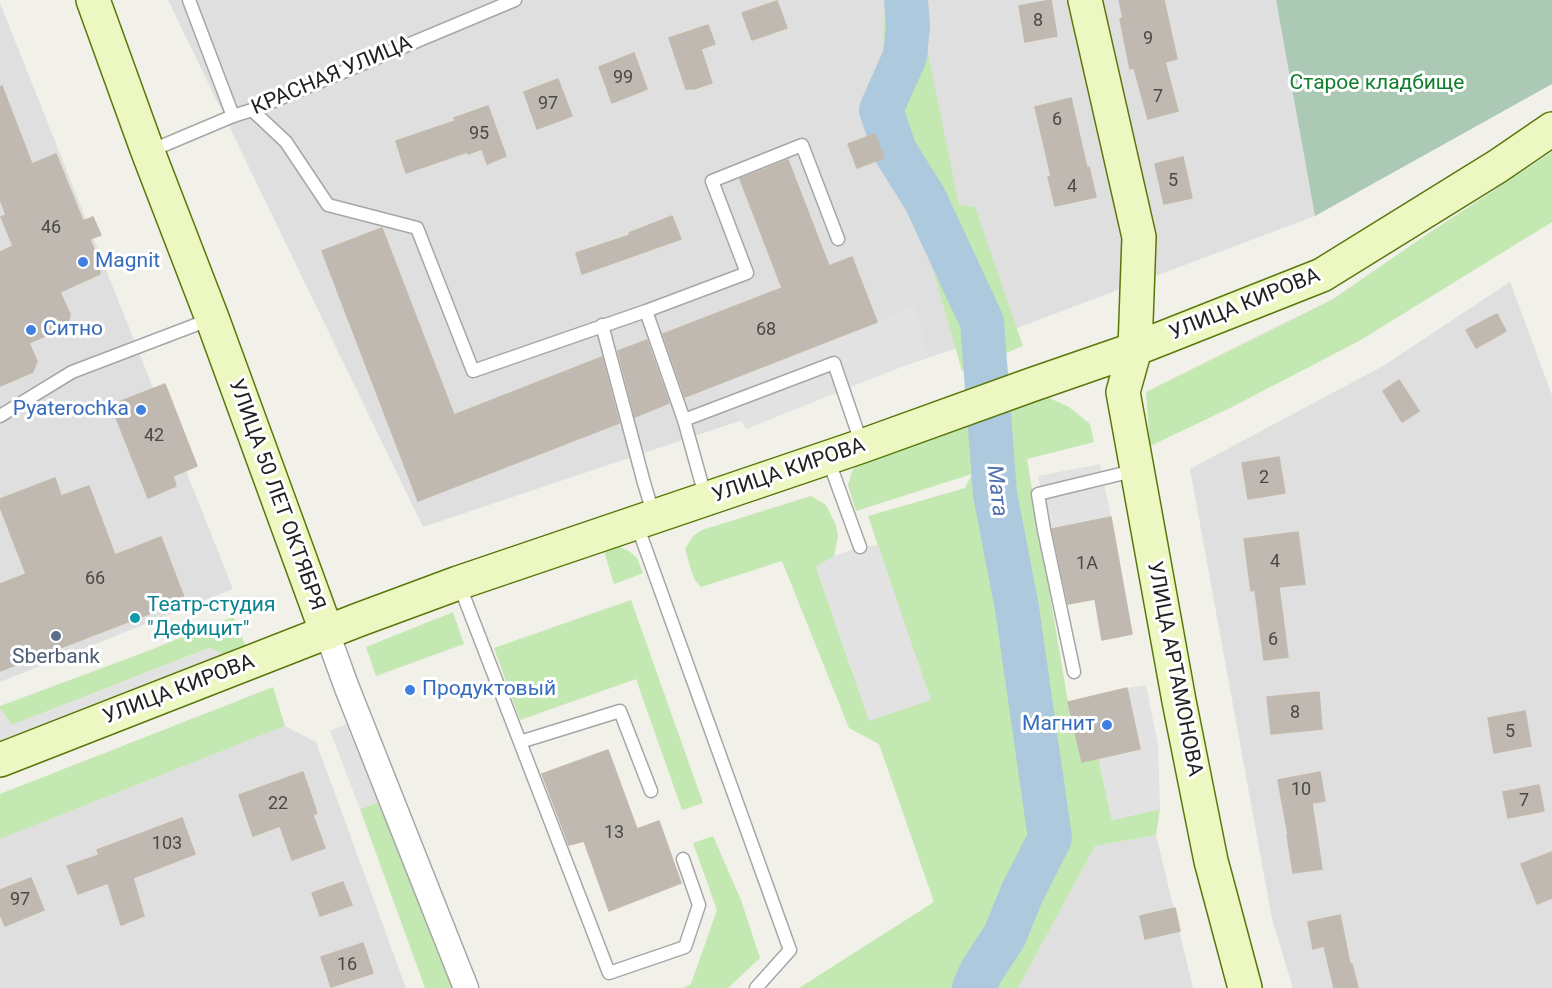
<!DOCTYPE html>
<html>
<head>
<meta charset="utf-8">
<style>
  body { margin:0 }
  canvas { display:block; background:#f1f0e9 }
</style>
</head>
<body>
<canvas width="1552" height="988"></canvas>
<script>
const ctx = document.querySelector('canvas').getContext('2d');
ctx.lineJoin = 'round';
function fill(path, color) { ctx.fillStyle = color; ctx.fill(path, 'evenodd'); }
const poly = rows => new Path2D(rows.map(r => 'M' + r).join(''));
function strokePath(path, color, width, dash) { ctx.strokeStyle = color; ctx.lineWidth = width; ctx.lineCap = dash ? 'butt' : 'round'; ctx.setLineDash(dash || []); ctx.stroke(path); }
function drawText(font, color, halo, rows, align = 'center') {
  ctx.font = font + ' Roboto,sans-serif'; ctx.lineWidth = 6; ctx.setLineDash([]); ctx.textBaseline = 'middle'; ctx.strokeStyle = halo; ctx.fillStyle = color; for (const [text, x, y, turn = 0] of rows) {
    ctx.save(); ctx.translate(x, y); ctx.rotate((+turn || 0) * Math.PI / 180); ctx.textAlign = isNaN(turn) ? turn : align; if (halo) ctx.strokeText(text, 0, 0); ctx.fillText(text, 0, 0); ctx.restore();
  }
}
fill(poly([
  [168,0,1276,0,1315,216,1014,329,423,527],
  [0,3,233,589,0,682],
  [1510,282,1552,395,1552,988,1293,988,1272,919,1190,469,1383,366],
  [285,726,316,742,406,988,0,988,0,839],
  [1156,835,1193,988,1018,988,1095,846]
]), '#e0dfdf');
fill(poly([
  [885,0,917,0,959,205,975,207,1023,346,962,371,882,91],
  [1552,152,1552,222,1359,341,1230,408,1150,446,1146,392,1333,299,1426,235],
  [1047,397,1069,407,1090,424,1094,442,1027,459,1068,702,1082,762,1098,757,1112,820,1160,809,1156,835,1095,846,1018,988,799,988,934,902,879,744,849,728,782,561,701,587,695,580,691,570,685,549,693,536,702,530,811,496,826,505,836,525,838,536,834,556,816,567,869,720,930,700,868,516,965,488,972,474,856,511,848,485,852,471,859,461,1019,405],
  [618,546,629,551,637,558,643,573,614,584,603,548],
  [631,600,703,803,682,810,636,679,520,720,494,648],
  [453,612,464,644,376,676,366,647],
  [233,617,247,649,229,656,209,648,12,725,0,709,0,706,145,652],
  [273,687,285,726,0,839,0,794],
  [379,802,452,988,425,988,360,809],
  [713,836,741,900,760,958,728,988,683,988,691,984,717,910,693,843]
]), '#c4e8b2');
fill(poly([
  [1276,0,1552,0,1552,84,1315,216]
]), '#abc9b5');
fill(poly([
  [913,305,929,356,746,429,717,385,877,322],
  [1100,464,1111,517,1049,530,1038,476],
  [878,545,931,700,869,721,816,567,834,556,860,547],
  [210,648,229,656,0,743,0,709,12,725],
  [1146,685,1158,745,1160,809,1112,820,1098,757,1140,748,1127,688],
  [346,724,379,802,360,809,330,731]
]), '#e2e2e2');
strokePath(poly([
  [906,0,908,26,905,56,881,110,895,151,925,199,982,322,995,494,1017,608,1050,838,1022,893,1005,935,981,972,974,988]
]), '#acc9dd', 44);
const building = poly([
  [1051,0,1057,36,1025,42,1019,6,1051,0],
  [1119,0,1164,0,1177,59,1165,62,1178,111,1148,119,1134,68,1130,69,1120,19,1123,18,1119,0],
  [777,1,787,28,752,40,742,13,777,1],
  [708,25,715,44,701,49,712,83,694,89,686,89,669,38,708,25],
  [634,53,647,89,612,103,599,67,634,53],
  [558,79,572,116,537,129,524,92,558,79],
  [2,86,32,164,56,154,83,221,93,217,101,235,90,239,99,262,100,274,60,292,70,314,68,326,29,343,37,361,33,372,0,386,0,252,13,246,1,217,6,215,0,199,0,87,2,86],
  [1071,98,1087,168,1089,167,1096,197,1055,206,1048,177,1051,176,1035,107,1071,98],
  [488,106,506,156,487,164,482,149,468,154,467,152,406,173,396,141,455,121,454,118,488,106],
  [875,134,884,158,857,168,848,144,875,134],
  [1183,157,1192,198,1164,204,1155,164,1183,157],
  [788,160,829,266,852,257,877,322,685,397,663,334,782,288,740,179,788,160],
  [672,216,681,239,582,274,576,253,630,235,629,233,672,216],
  [382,228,454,415,602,357,619,423,418,501,322,251,382,228],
  [1497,314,1506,331,1476,348,1466,330,1497,314],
  [647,340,669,403,635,417,618,351,647,340],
  [1399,380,1419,411,1402,422,1383,391,1399,380],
  [165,384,197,466,173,476,176,486,148,498,111,405,165,384],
  [1279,457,1285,493,1248,499,1242,463,1279,457],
  [55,478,61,496,89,486,115,555,161,537,185,600,0,671,0,584,26,574,0,507,0,499,55,478],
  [1111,517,1132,634,1102,640,1095,599,1068,604,1052,529,1111,517],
  [1298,532,1305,584,1279,587,1288,657,1264,660,1255,590,1251,591,1244,539,1298,532],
  [1127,688,1140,749,1082,762,1068,702,1127,688],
  [1319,692,1322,729,1271,734,1267,697,1319,692],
  [1525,711,1531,746,1494,753,1488,718,1525,711],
  [608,750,637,829,659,821,681,883,609,911,584,841,569,845,542,774,608,750],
  [303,772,317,813,313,815,325,848,292,860,280,826,253,836,239,795,303,772],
  [1320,772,1325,801,1312,803,1322,869,1293,873,1287,835,1288,835,1278,780,1320,772],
  [1539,785,1544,811,1508,818,1503,792,1539,785],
  [182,818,195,854,133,878,144,916,121,925,108,883,78,894,67,866,99,855,97,850,182,818],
  [1552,852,1552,898,1537,904,1521,864,1552,852],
  [31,878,44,910,5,926,0,914,0,890,31,878],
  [343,882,352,905,320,916,312,893,343,882],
  [1175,908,1180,931,1145,939,1140,916,1175,908],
  [1340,915,1350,964,1352,964,1358,988,1334,988,1324,946,1313,949,1308,922,1340,915],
  [363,943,373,973,331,987,321,957,363,943]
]);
fill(building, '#bfb9b2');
strokePath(building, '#c3baac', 1.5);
const lane = poly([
  [189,0,233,116],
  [252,110,286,142,328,205,417,228,473,371,646,311,747,273,712,181,802,145,838,239],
  [150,151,233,116,252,110,515,0],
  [646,311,684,420,706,499],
  [602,325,644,483,654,516],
  [0,416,72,372,211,319],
  [684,420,834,363,862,445],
  [828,459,860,547],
  [637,525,790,950,756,988],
  [459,584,609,973,685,947,699,905,683,859],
  [1074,672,1044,530,1038,494,1137,470],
  [520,742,620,711,651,791]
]);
const street = poly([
  [327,633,347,688,466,988]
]);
const secondary = poly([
  [93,0,148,152,212,318,327,633],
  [1085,0,1139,237,1135,349,1123,392,1179,701,1211,861,1245,988],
  [0,760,358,620,458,583,862,446,1031,385,1135,349,1322,275,1498,166,1552,129]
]);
strokePath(lane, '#a6a6a6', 15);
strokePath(street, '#a6a6a6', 27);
strokePath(secondary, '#59780a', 36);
strokePath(lane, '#fff', 12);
strokePath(street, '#fff', 24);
strokePath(secondary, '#ecf7c1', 33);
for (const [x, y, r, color] of [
  [83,262,6,"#3f7fe0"],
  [31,330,6,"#3f7fe0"],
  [141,410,6,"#3f7fe0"],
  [135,618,6,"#0f9aa8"],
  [56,636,6,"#5c6f8a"],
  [410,690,6,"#3f7fe0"],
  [1107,725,6,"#3f7fe0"]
]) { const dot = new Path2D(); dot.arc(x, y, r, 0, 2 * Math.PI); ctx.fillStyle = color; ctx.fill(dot); strokePath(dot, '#fff', 2); }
drawText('18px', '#494846', null, [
  ["8",1038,21],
  ["9",1148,39],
  ["99",623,78],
  ["7",1158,97],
  ["97",548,104],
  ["6",1057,120],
  ["95",479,134],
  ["5",1173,181],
  ["4",1072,187],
  ["46",51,228],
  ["68",766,330],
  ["42",154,436],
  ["2",1264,478],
  ["4",1275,562],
  ["1А",1087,564],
  ["66",95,579],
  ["6",1273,640],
  ["8",1295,713],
  ["5",1510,732],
  ["10",1301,790],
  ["7",1524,801],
  ["22",278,804],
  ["13",614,833],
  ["103",167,844],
  ["97",20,900],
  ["16",347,965]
]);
drawText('21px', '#222', '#fff', [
  ["КРАСНАЯ УЛИЦА",332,76,-23],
  ["УЛИЦА КИРОВА",1245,305,-22],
  ["УЛИЦА КИРОВА",789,471,-19],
  ["УЛИЦА 50 ЛЕТ ОКТЯБРЯ",276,495,70],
  ["УЛИЦА АРТАМОНОВА",1174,669,79],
  ["УЛИЦА КИРОВА",179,690,-21]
]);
drawText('21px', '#117f2d', '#fff', [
  ["Старое кладбище",1377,84]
]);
drawText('21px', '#366cbe', '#fff', [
  ["Magnit",95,262],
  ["Ситно",43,330],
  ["Pyaterochka",129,410,"right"],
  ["Продуктовый",422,690],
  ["Магнит",1095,725,"right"]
], 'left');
drawText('21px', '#0d838f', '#fff', [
  ["Театр-студия",147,606],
  ["\"Дефицит\"",147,630]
], 'left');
drawText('21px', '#4e5e75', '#fff', [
  ["Sberbank",56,658]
]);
drawText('italic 22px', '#5170af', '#fff', [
  ["Мата",996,491,83]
]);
</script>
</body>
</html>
